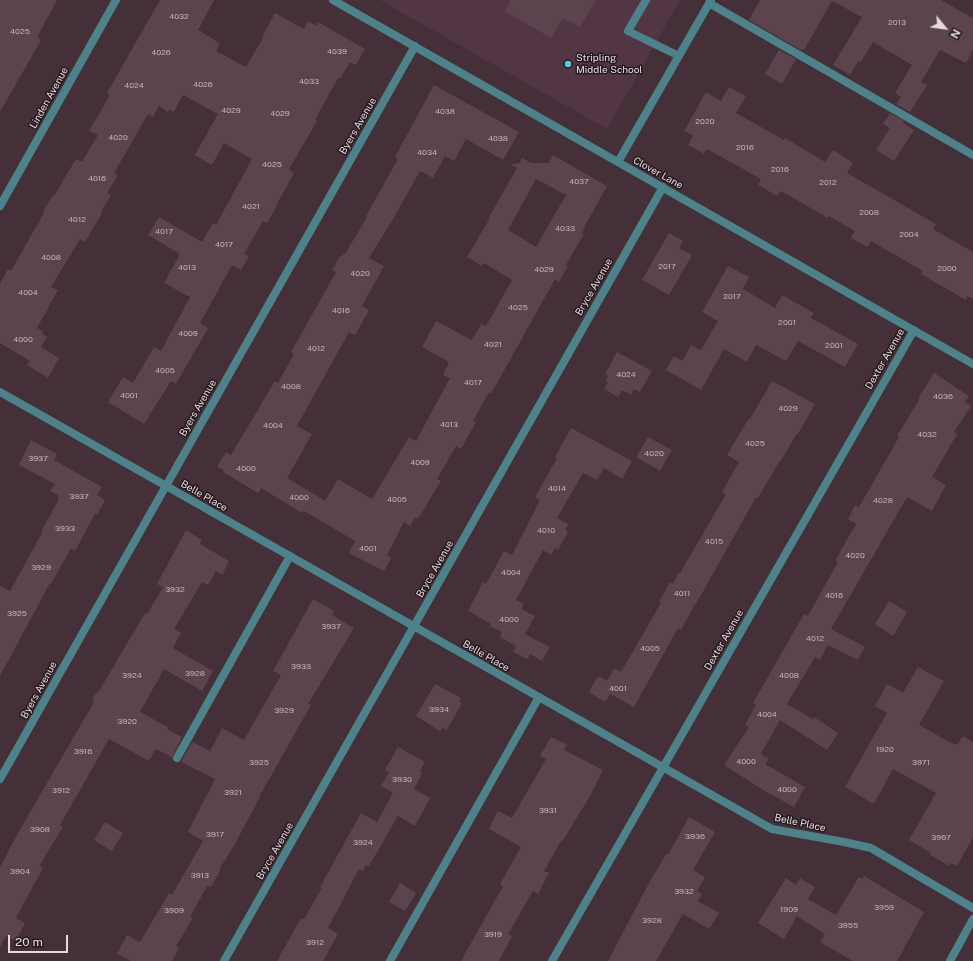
<!DOCTYPE html>
<html>
<head>
<meta charset="utf-8">
<style>
  body { margin:0 }
  #map { position:relative; width:973px; height:961px; overflow:hidden; background:#452f39; font-family:"Public Sans",sans-serif }
  canvas { display:block }
  .north { position:absolute; left:925px; top:8px; width:40px; height:40px; -webkit-text-stroke:3px #251a1f; paint-order:stroke; rotate:119deg; font-size:11px; font-weight:700; line-height:16px; text-align:center; color:#e7d8de }
  .north::after { content:''; display:block; margin:auto; width:14px; height:18px; background:#e7d8de; clip-path:polygon(50% 0,100% 100%,50% 72%,0 100%) }
  .scale { position:absolute; left:8px; top:935px; width:60px; height:18px; box-sizing:border-box; border:2px solid #e7d8de; border-top:0; padding-left:5px; font-size:12px; line-height:14px; white-space:nowrap; color:#e7d8de; -webkit-text-stroke:3px #251a1f; paint-order:stroke }
</style>
</head>
<body>
<div id="map">
<canvas width="973" height="961"></canvas>
<div class="north">N</div>
<div class="scale">20 m</div>
</div>
<script>
const ctx = document.querySelector('canvas').getContext('2d');
ctx.lineJoin = 'round';
function fill(path, color) { ctx.fillStyle = color; ctx.fill(path, 'evenodd'); }
const poly = rows => new Path2D(rows.map(r => 'M' + r).join(''));
function strokePath(path, color, width, dash) { ctx.strokeStyle = color; ctx.lineWidth = width; ctx.lineCap = dash ? 'butt' : 'round'; ctx.setLineDash(dash || []); ctx.stroke(path); }
function drawText(font, color, halo, rows, align = 'center') {
  ctx.font = font + ' "Public Sans",sans-serif'; ctx.lineWidth = 3; ctx.setLineDash([]); ctx.textBaseline = 'middle'; ctx.strokeStyle = halo; ctx.fillStyle = color; for (const [text, x, y, turn = 0] of rows) {
    ctx.save(); ctx.translate(x, y); ctx.rotate((+turn || 0) * Math.PI / 180); ctx.textAlign = isNaN(turn) ? turn : align; if (halo) ctx.strokeText(text, 0, 0); ctx.fillText(text, 0, 0); ctx.restore();
  }
}
fill(poly([
  [380,0,680,0,607,129]
]), '#533644');
fill(poly([
  [0,0,57,0,37,37,41,40,0,112],
  [160,0,214,0,198,30,220,43,216,51,246,67,263,38,262,37,275,13,304,29,308,21,316,26,318,22,365,49,356,65,350,62,340,79,338,78,315,120,317,121,289,169,294,173,277,204,278,204,267,223,263,221,244,254,249,256,241,270,232,265,200,323,208,328,176,384,171,381,144,424,108,402,123,377,133,383,154,347,161,351,190,297,164,283,180,254,148,235,159,217,202,242,213,223,216,225,252,159,224,143,212,165,195,155,218,114,183,95,174,112,169,109,168,112,159,106,153,117,148,114,114,173,118,175,107,193,111,195,101,212,102,213,85,242,80,239,51,287,58,290,37,328,43,331,42,333,47,337,41,347,59,358,48,378,27,365,30,361,0,343,0,284,8,269,11,271,44,213,43,212,53,195,54,196,76,159,82,162,98,135,89,131,110,95,107,93],
  [511,0,596,0,580,27,563,18,551,38,505,11],
  [760,0,941,0,973,18,973,49,966,63,940,50,921,82,927,85,910,112,896,104,901,97,895,93,912,65,873,42,860,63,858,61,850,75,833,65,862,17,832,1,804,50,802,49,801,50,749,20],
  [779,50,796,59,782,84,765,74],
  [434,85,519,132,503,160,466,139,454,161,445,156,433,178,420,171,393,219,369,258,384,266,362,306,369,310,355,335,349,332,297,426,312,434,287,478,325,501,338,479,372,499,409,437,416,441,450,378,443,375,449,362,422,347,436,321,472,340,481,324,486,326,512,280,484,263,482,266,467,257,490,218,489,217,517,168,510,164,519,163,522,158,531,163,549,163,553,155,607,186,586,224,582,233,584,234,566,265,568,266,559,282,555,279,491,394,489,392,473,421,476,422,461,449,456,446,437,479,441,481,418,519,415,517,410,526,404,522,387,555,391,558,384,571,349,553,355,541,304,511,302,513,261,488,258,493,223,472,224,470,217,467,226,452,231,455,275,381,278,383,294,354,291,352,336,272,332,270,340,256,341,257,344,253,345,254,367,217,366,216,398,159,395,157],
  [536,179,566,195,536,247,508,230],
  [729,87,746,96,736,113,784,140,785,138,825,162,833,150,853,163,847,173,936,224,933,229,973,252,973,299,967,296,966,300,921,274,923,271,871,241,867,247,851,238,855,231,829,216,828,218,781,191,777,196,758,185,761,179,707,149,704,154,688,145,693,136,684,131,706,92,721,101],
  [890,113,904,121,903,123,914,130,894,161,876,150,890,128,883,124],
  [669,233,683,241,679,248,692,255,669,295,642,280],
  [728,266,749,277,743,289,775,308,782,295,814,313,811,318,858,344,845,367,798,341,786,361,756,345,747,362,724,349,701,390,666,370,674,356,683,361,691,345,701,350,718,321,702,312],
  [617,352,652,371,640,392,634,389,631,395,622,390,618,397,604,389,608,382,606,381,608,376,605,374],
  [934,373,969,396,965,402,971,406,954,432,957,434,932,477,946,485,932,511,907,497,831,629,865,647,858,660,828,645,820,660,815,657,787,704,813,719,814,717,838,733,827,750,780,720,761,754,769,759,765,764,805,787,794,807,763,790,724,765,749,727,745,725,756,705,753,703,761,689,804,614,808,616,838,562,835,561,856,524,848,519,855,505,859,507,899,437,897,436,919,400,918,399],
  [772,381,815,404,798,434,797,433,780,462,779,462,758,498,756,497,696,604,695,604,681,630,678,628,634,707,610,694,605,702,589,692,598,676,607,681,614,668,621,672,661,603,659,602,670,582,673,584,679,572,680,573,726,494,722,492,739,462,727,455,749,418,750,419],
  [571,428,632,461,622,479,604,468,597,480,583,473,557,518,568,524,565,530,568,532,558,550,555,548,551,555,543,550,516,600,524,604,521,609,535,616,525,634,550,647,542,661,530,654,527,659,513,652,516,646,500,637,502,632,490,626,491,624,468,611,483,582,486,584,504,551,512,555,540,500,535,497,557,458,555,457],
  [648,437,672,450,660,471,636,457],
  [31,440,57,454,54,460,102,487,97,495,105,500,97,515,95,514,75,551,71,548,51,584,50,583,0,676,0,586,10,591,42,533,41,532,59,499,58,498,59,496,50,491,55,484,19,465],
  [186,530,202,540,200,544,229,561,222,575,216,571,208,585,202,582,174,629,181,633,173,648,213,671,202,691,164,669,140,712,168,727,167,729,182,737,172,757,156,749,149,761,109,739,60,825,63,827,39,866,43,868,16,918,25,923,16,941,6,936,0,947,0,867,18,833,94,702,93,697,96,693,99,691,145,613,147,614,163,587,157,584],
  [313,599,334,611,332,615,354,628,308,704,311,705,259,797,260,797,235,844,220,868,221,869,211,887,207,886,190,917,193,918,176,946,179,948,172,961,131,961,117,954,127,935,140,942,169,893,172,895,203,841,188,832,215,779,181,762,192,742,210,751,222,728,244,740,281,675,273,671],
  [889,601,907,612,893,636,875,624],
  [918,667,944,681,919,725,953,744,953,743,957,745,963,736,973,742,973,837,957,866,950,863,949,866,929,854,930,852,909,840,936,793,893,769,874,804,845,787,887,713,875,706,887,684,903,693],
  [435,684,461,698,459,701,462,703,447,730,442,727,440,731,416,716],
  [551,737,567,745,564,750,603,770,590,796,562,842,561,841,544,871,549,873,538,894,533,891,508,934,512,936,499,961,461,961,503,886,500,884,521,847,489,829,498,811,512,818,546,759,540,756],
  [398,747,425,762,420,771,422,773,414,789,430,798,415,826,398,816,369,866,366,865,363,871,359,869,328,928,338,934,323,961,277,961,301,918,304,919,322,888,320,887,361,813,377,822,393,793,381,786,389,772,385,770],
  [689,817,715,832,693,870,705,877,697,891,702,894,698,901,719,913,709,929,683,914,656,961,608,961,649,883,666,854,668,855],
  [105,822,123,833,112,851,94,840],
  [864,876,924,912,897,961,853,961,820,942,825,934,797,916,784,939,758,923,786,878,796,885,800,878,815,887,808,899,836,915,859,877,862,879],
  [400,883,416,893,405,911,389,902]
]), '#5c444f');
strokePath(poly([
  [646,0,628,31,679,56],
  [709,3,973,155],
  [177,758,290,556],
  [390,961,539,697]
]), '#4c8289', 8);
strokePath(poly([
  [0,206,116,0],
  [0,392,772,829,844,842,871,848,973,908],
  [0,779,415,46],
  [224,961,663,187],
  [552,961,914,330],
  [950,961,973,919]
]), '#4c8289', 8);
strokePath(poly([
  [333,0,973,364],
  [618,162,711,0]
]), '#4c8289', 8);
for (const [x, y, r, color] of [
  [568,64,4,"#53cbda"]
]) { const dot = new Path2D(); dot.arc(x, y, r, 0, 2 * Math.PI); ctx.fillStyle = color; ctx.fill(dot); strokePath(dot, '#251a1f', 1.5); }
drawText('8px', '#c4b3ba', null, [
  ["4032",179,17],
  ["2013",897,23],
  ["4025",20,32],
  ["4039",337,52],
  ["4026",161,53],
  ["4033",309,82],
  ["4026",203,85],
  ["4024",134,86],
  ["4029",231,111],
  ["4038",445,112],
  ["4029",280,114],
  ["2020",705,122],
  ["4020",118,138],
  ["4038",498,139],
  ["2016",745,148],
  ["4034",427,153],
  ["4025",272,165],
  ["2016",780,170],
  ["4016",97,179],
  ["4037",579,182],
  ["2012",828,183],
  ["4021",251,207],
  ["2008",869,213],
  ["4012",77,220],
  ["4033",565,229],
  ["4017",164,232],
  ["2004",909,235],
  ["4017",224,245],
  ["4008",51,258],
  ["2017",667,267],
  ["4013",187,268],
  ["2000",947,269],
  ["4029",544,270],
  ["4020",360,274],
  ["4004",28,293],
  ["2017",732,297],
  ["4025",518,308],
  ["4016",341,311],
  ["2001",787,323],
  ["4009",188,334],
  ["4000",23,340],
  ["4021",493,345],
  ["2001",834,346],
  ["4012",316,349],
  ["4005",165,371],
  ["4024",626,375],
  ["4017",473,383],
  ["4008",291,387],
  ["4001",129,396],
  ["4036",943,397],
  ["4029",788,409],
  ["4013",449,425],
  ["4004",273,426],
  ["4032",927,435],
  ["4025",755,444],
  ["4020",654,454],
  ["3937",38,459],
  ["4009",420,463],
  ["4000",246,469],
  ["4014",557,489],
  ["3937",79,497],
  ["4000",299,498],
  ["4005",397,500],
  ["4028",883,501],
  ["3933",65,529],
  ["4010",546,531],
  ["4015",714,542],
  ["4001",368,549],
  ["4020",855,556],
  ["3929",41,568],
  ["4004",511,573],
  ["3932",175,590],
  ["4011",682,594],
  ["4016",834,596],
  ["3925",17,614],
  ["4000",509,620],
  ["3937",331,627],
  ["4012",815,639],
  ["4005",650,649],
  ["3933",301,667],
  ["3928",195,674],
  ["3924",132,676],
  ["4008",789,676],
  ["4001",618,689],
  ["3934",439,710],
  ["3929",284,711],
  ["4004",767,715],
  ["3920",127,722],
  ["1920",885,750],
  ["3916",83,752],
  ["4000",746,762],
  ["3925",259,763],
  ["3971",921,763],
  ["3930",402,780],
  ["4000",787,790],
  ["3912",61,791],
  ["3921",233,793],
  ["3931",548,811],
  ["3908",40,830],
  ["3917",215,835],
  ["3936",695,837],
  ["3967",941,838],
  ["3924",363,843],
  ["3904",20,872],
  ["3913",200,876],
  ["3932",684,892],
  ["3959",884,908],
  ["1909",789,910],
  ["3909",174,911],
  ["3928",652,921],
  ["3955",848,926],
  ["3919",493,935],
  ["3912",315,943]
]);
drawText('10px', '#e7d8de', '#251a1f', [
  ["Stripling",576,58],
  ["Middle School",576,70]
], 'left');
drawText('10px', '#e7d8de', '#251a1f', [
  ["Linden Avenue",49,98,-61],
  ["Byers Avenue",358,126,-60],
  ["Clover Lane",658,173,29],
  ["Bryce Avenue",594,287,-60],
  ["Dexter Avenue",885,359,-60],
  ["Byers Avenue",198,408,-60],
  ["Belle Place",204,496,30],
  ["Bryce Avenue",435,569,-60],
  ["Dexter Avenue",724,640,-60],
  ["Belle Place",486,656,30],
  ["Byers Avenue",39,690,-61],
  ["Belle Place",800,823,12],
  ["Bryce Avenue",275,851,-60]
]);
</script>
</body>
</html>
